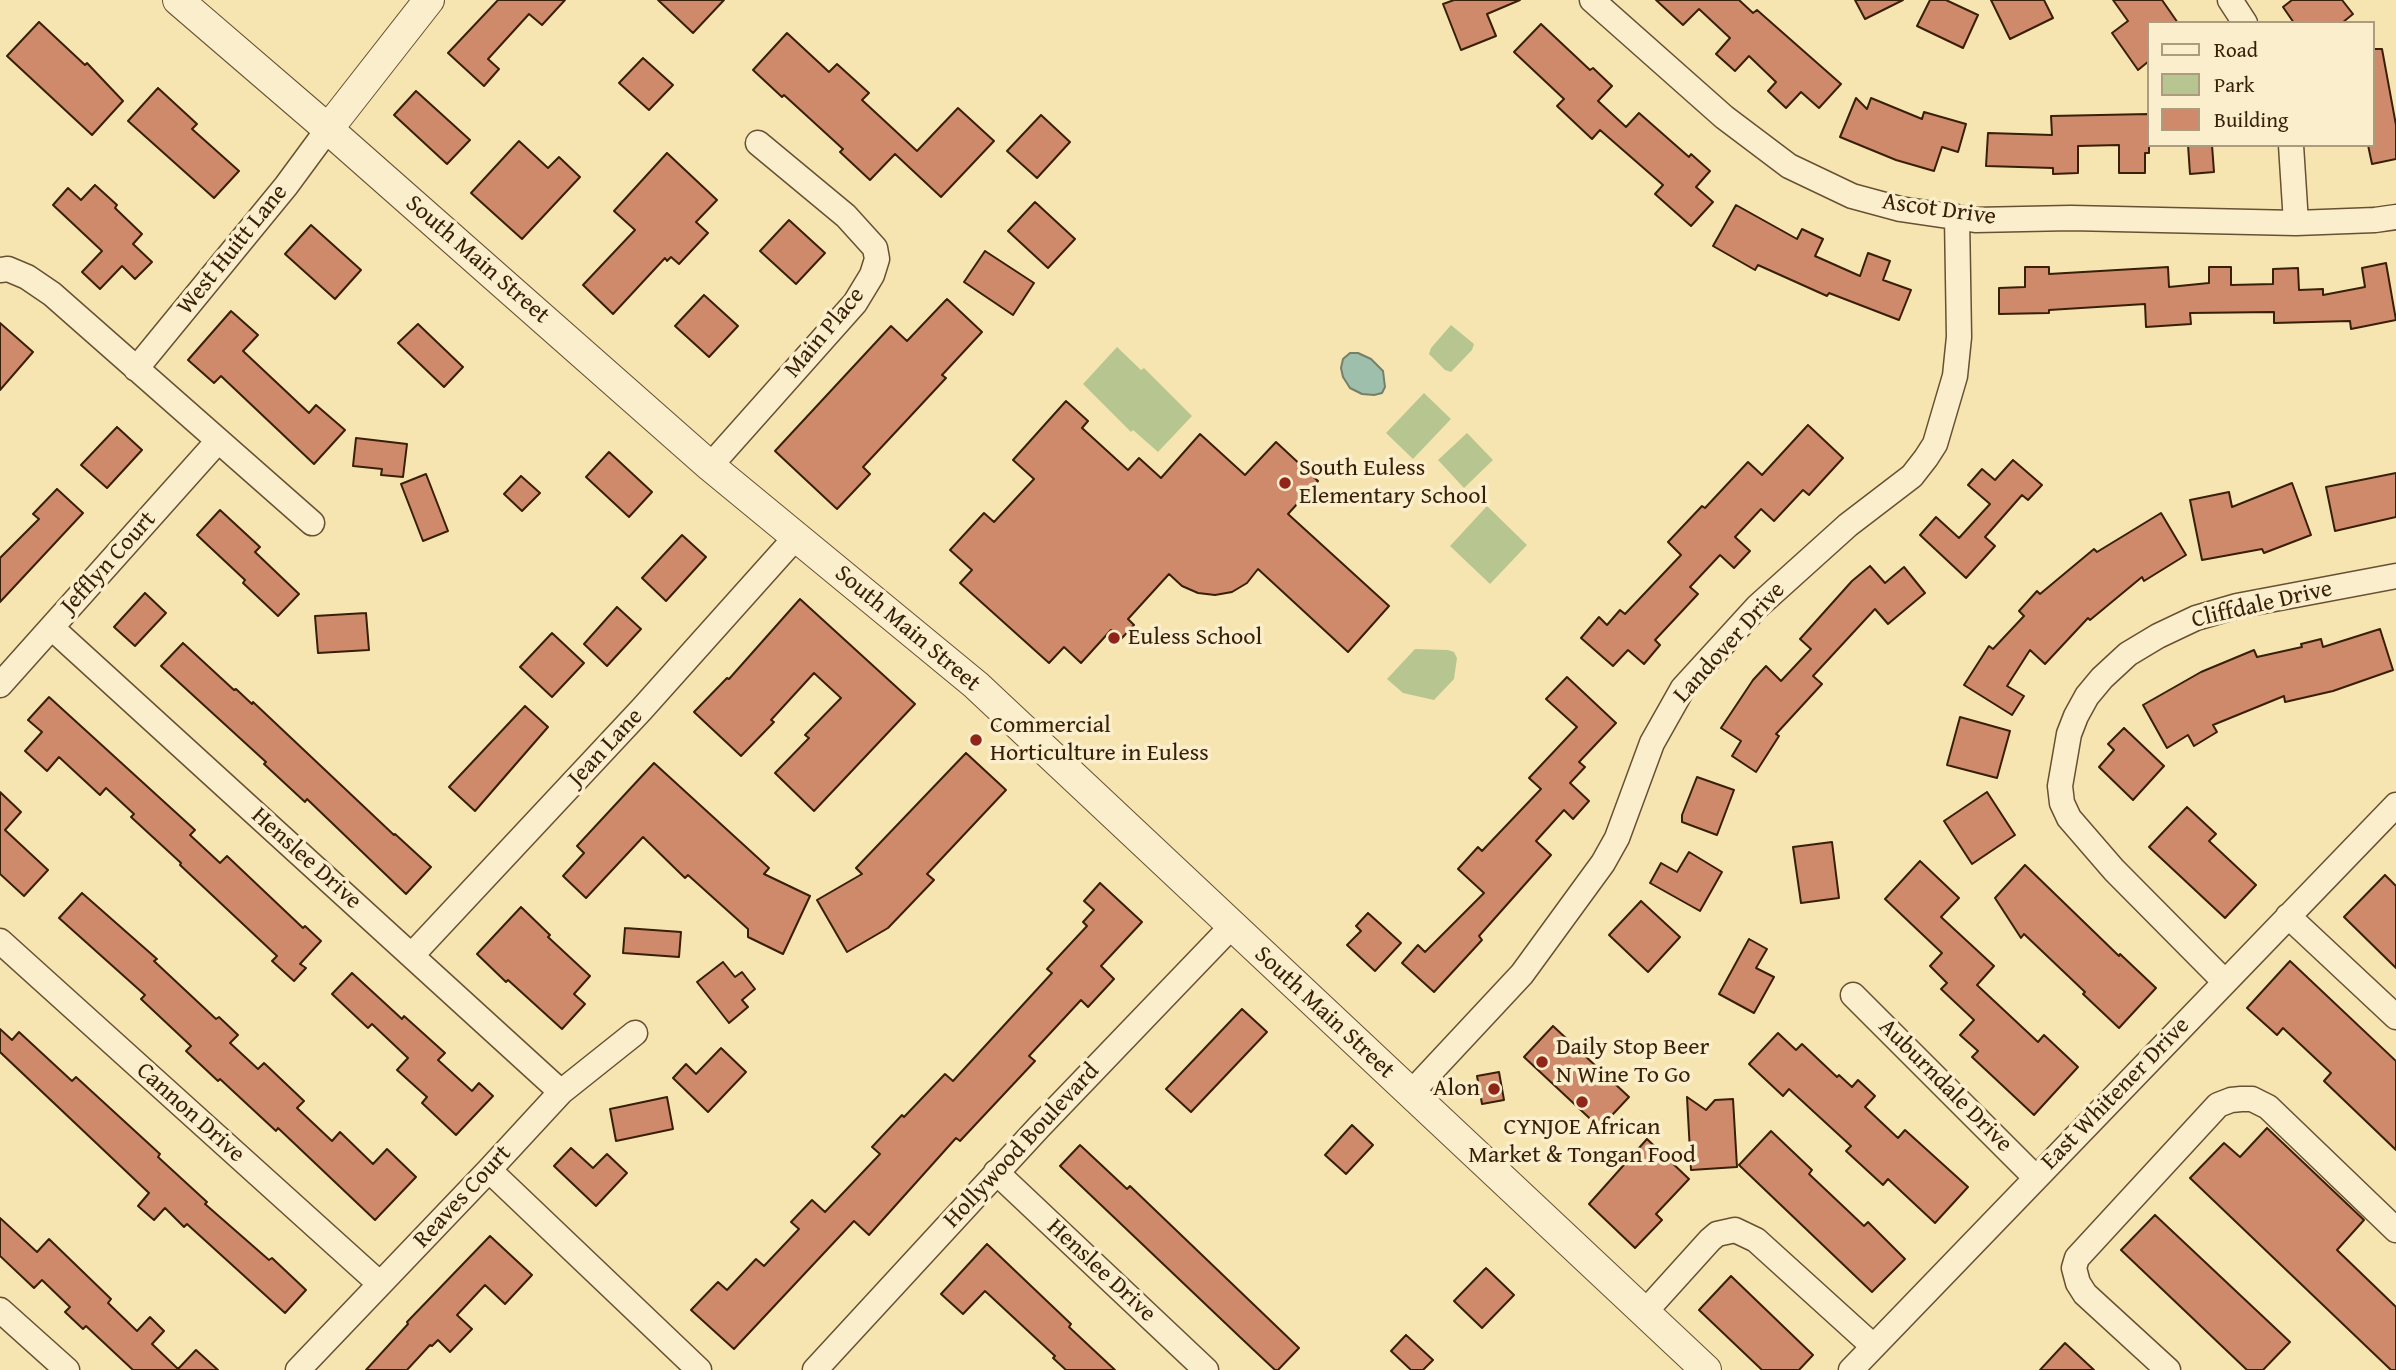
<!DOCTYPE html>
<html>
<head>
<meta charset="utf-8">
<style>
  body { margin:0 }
  #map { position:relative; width:2396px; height:1370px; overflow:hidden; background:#f7e5b1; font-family:"Gentium Book Plus",serif }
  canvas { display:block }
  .legend { position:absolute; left:2147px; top:21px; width:228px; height:126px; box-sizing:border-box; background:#faeecc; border:2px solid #ac9b7d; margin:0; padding:9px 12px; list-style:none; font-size:21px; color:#381f07 }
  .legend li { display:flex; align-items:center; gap:14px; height:35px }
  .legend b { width:35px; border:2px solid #ac9b7d }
</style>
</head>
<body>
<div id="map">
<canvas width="2396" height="1370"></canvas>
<ul class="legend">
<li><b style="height:9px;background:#faeecc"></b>Road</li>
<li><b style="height:19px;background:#b7c691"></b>Park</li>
<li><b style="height:19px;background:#cf896b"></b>Building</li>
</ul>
</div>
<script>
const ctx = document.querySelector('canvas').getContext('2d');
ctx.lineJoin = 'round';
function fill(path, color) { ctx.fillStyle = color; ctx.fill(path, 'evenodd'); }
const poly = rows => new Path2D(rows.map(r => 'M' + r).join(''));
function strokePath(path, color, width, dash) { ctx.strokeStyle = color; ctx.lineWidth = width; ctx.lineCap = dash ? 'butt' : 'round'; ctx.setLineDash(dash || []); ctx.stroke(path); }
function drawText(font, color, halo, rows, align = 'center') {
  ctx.font = font + ' "Gentium Book Plus",serif'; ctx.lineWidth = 7; ctx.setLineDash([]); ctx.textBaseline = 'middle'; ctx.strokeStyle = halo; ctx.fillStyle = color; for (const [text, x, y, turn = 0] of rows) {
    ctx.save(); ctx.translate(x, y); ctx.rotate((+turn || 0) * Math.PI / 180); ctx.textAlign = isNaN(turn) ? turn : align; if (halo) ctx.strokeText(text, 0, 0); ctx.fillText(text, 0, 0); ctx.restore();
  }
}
fill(poly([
  [1451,325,1474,344,1472,350,1451,372,1445,370,1429,354,1431,348],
  [1117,347,1141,370,1144,368,1192,416,1158,452,1133,430,1131,432,1083,384],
  [1424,393,1451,419,1413,459,1386,433],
  [1467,433,1493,460,1464,488,1438,460],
  [1487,506,1527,545,1490,584,1450,546],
  [1415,649,1448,650,1454,652,1457,658,1454,679,1434,700,1403,693,1387,679]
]), '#b7c691');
const water = poly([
  [1350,353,1358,353,1371,359,1383,371,1385,387,1382,393,1374,395,1362,394,1350,388,1343,377,1341,368,1343,359,1350,353]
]);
fill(water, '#9dbfab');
strokePath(water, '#757f69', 2);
const building = poly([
  [498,0,565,0,542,25,529,14,488,59,499,69,484,86,448,53,498,0],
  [658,0,724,0,693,33,658,0],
  [1454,0,1520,0,1487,14,1496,36,1461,50,1443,4,1454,0],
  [1656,0,1739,0,1753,13,1757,10,1841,84,1819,108,1801,92,1786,108,1768,91,1776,82,1749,56,1735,71,1716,54,1730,38,1699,9,1683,25,1656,0],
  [1855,0,1903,0,1865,19,1855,0],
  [1930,0,1946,0,1978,15,1963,48,1917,26,1930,0],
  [1991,0,2044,0,2053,18,2010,39,1991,0],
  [2113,0,2162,0,2178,23,2149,23,2149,61,2138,70,2112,33,2128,21,2113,0],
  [2292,0,2342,0,2353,14,2342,23,2294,23,2283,7,2292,0],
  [39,22,85,65,87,63,123,101,92,135,7,56,39,22],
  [1541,24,1590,70,1593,68,1612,86,1598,101,1626,127,1639,113,1689,157,1691,154,1710,171,1696,187,1713,202,1691,226,1655,194,1663,185,1600,130,1592,139,1557,106,1564,99,1514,52,1541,24],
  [787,33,829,72,837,64,869,93,862,100,917,151,958,108,994,141,941,197,895,154,870,180,840,152,843,149,784,95,782,97,753,70,787,33],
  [2373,49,2382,49,2396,125,2396,159,2372,164,2368,145,2373,145,2373,49],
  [643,58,673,85,649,110,619,83,643,58],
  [158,88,197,124,192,129,239,171,214,198,128,121,158,88],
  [416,91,470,140,447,164,394,115,416,91],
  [1856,98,1867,109,1871,98,1922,119,1924,112,1966,124,1958,152,1942,147,1934,171,1896,160,1840,137,1856,98],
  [2149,114,2149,153,2145,153,2145,173,2119,173,2119,145,2078,146,2078,173,2053,174,2053,168,1986,166,1988,133,2052,135,2051,116,2149,114],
  [1041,115,1070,142,1037,178,1007,151,1041,115],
  [519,141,548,168,559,157,580,177,522,239,471,193,519,141],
  [2188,145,2212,145,2214,172,2190,174,2188,145],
  [667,153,717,200,696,222,708,233,679,264,671,257,667,261,665,258,613,314,583,285,635,230,614,211,667,153],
  [95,185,117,205,115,208,142,234,133,244,152,262,135,279,122,266,100,289,82,272,102,251,53,205,68,188,81,200,95,185],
  [1035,202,1075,239,1048,268,1008,231,1035,202],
  [1736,205,1797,239,1802,229,1823,239,1815,256,1860,276,1868,253,1890,261,1883,280,1911,290,1899,320,1829,293,1827,296,1758,265,1755,270,1713,246,1736,205],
  [789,220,825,253,796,284,760,251,789,220],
  [311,225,361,270,335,299,285,254,311,225],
  [985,251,1034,283,1013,315,964,282,985,251],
  [2386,263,2396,320,2351,329,2350,321,2274,323,2274,312,2190,313,2191,324,2146,327,2145,304,2049,310,2049,313,1999,314,1999,288,2025,287,2025,267,2049,267,2049,274,2168,267,2169,287,2209,283,2209,267,2231,267,2231,285,2273,284,2273,269,2298,268,2299,290,2323,289,2323,295,2365,287,2362,268,2386,263],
  [704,295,738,326,709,357,675,326,704,295],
  [947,299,982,332,942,375,946,378,863,467,870,474,837,509,775,451,891,326,907,341,947,299],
  [231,311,258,335,243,351,309,413,316,405,345,430,314,464,221,376,214,383,188,360,231,311],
  [0,323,33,352,0,390,0,323],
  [418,324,463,367,444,387,398,343,418,324],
  [1066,401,1088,421,1082,428,1128,470,1139,458,1161,478,1200,434,1245,475,1276,442,1318,481,1288,514,1389,606,1348,652,1258,569,1247,583,1232,592,1215,595,1198,593,1182,586,1169,574,1128,619,1134,625,1121,639,1111,630,1081,663,1064,647,1049,663,960,583,972,570,950,550,984,513,994,522,1034,479,1013,460,1066,401],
  [1808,425,1843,458,1809,495,1803,490,1774,521,1761,509,1735,537,1750,551,1734,568,1720,555,1690,587,1698,594,1655,640,1660,645,1644,664,1628,650,1613,666,1581,638,1599,617,1607,625,1620,610,1625,614,1681,555,1668,542,1702,506,1705,508,1748,462,1762,475,1808,425],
  [117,427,142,450,107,488,81,465,117,427],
  [356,438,407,444,403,477,381,475,382,469,353,466,356,438],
  [609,452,652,492,629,517,586,477,609,452],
  [2013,460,2042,485,2028,500,2022,495,1985,537,1995,546,1966,578,1920,535,1936,517,1959,538,1990,504,1968,485,1982,469,1995,480,2013,460],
  [2396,473,2396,517,2335,531,2326,487,2396,473],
  [426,474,448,531,423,541,401,484,426,474],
  [521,476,540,493,522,511,504,494,521,476],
  [2292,483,2311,535,2264,553,2262,549,2202,560,2190,500,2229,492,2232,507,2292,483],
  [57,489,83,513,0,602,0,558,39,519,33,514,57,489],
  [220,510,260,547,255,552,299,594,278,616,243,583,245,580,197,535,220,510],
  [2161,513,2186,555,2144,581,2142,577,2090,620,2088,618,2045,664,2030,650,2007,686,2024,696,2012,715,1964,685,1989,646,1993,649,2024,616,2019,611,2037,591,2040,594,2094,549,2097,552,2161,513],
  [682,535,706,557,666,601,642,578,682,535],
  [1870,566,1885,583,1904,567,1925,593,1888,624,1875,609,1813,676,1822,684,1776,734,1779,736,1756,772,1732,756,1741,741,1721,728,1753,680,1766,666,1781,681,1811,649,1800,639,1852,581,1870,566],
  [145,593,166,613,135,646,114,627,145,593],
  [800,599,915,704,814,811,775,773,809,738,805,735,841,698,814,673,771,720,774,722,741,756,694,712,727,678,729,679,800,599],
  [617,607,641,629,607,666,584,644,617,607],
  [366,613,369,650,318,653,315,616,366,613],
  [2380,629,2393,670,2333,691,2285,702,2284,696,2213,725,2217,732,2194,746,2188,735,2167,748,2143,705,2201,672,2254,650,2257,657,2302,647,2301,644,2321,639,2323,647,2380,629],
  [552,633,584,663,552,697,520,667,552,633],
  [183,643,234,690,236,689,252,704,253,702,394,835,395,834,431,867,406,894,307,799,305,802,264,764,266,762,161,666,183,643],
  [1567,677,1616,723,1579,762,1585,767,1570,783,1589,801,1573,819,1564,810,1536,841,1551,855,1479,936,1482,940,1434,992,1402,963,1418,945,1425,952,1484,893,1458,869,1478,847,1482,851,1541,789,1529,778,1577,727,1546,699,1567,677],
  [49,697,195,830,190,835,220,863,227,856,303,928,305,926,321,941,300,964,306,968,294,981,272,961,277,956,180,865,181,863,131,817,134,814,106,788,100,795,59,757,47,771,25,751,42,732,28,720,49,697],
  [525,706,548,727,475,811,449,787,525,706],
  [1960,717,2010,731,1997,778,1947,765,1960,717],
  [2124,728,2164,766,2133,800,2099,767,2114,750,2108,744,2124,728],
  [966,753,1006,790,927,874,934,880,888,928,847,952,817,900,862,874,856,868,966,753],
  [654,763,769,868,764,874,810,896,783,954,748,937,748,929,688,875,685,878,643,837,586,898,563,876,584,853,577,846,654,763],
  [1697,777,1734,790,1717,835,1682,822,1682,815,1697,777],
  [0,792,21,812,5,830,48,870,24,896,0,874,0,792],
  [1987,792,2015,835,1972,864,1944,821,1987,792],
  [2187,807,2216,834,2209,841,2256,885,2225,918,2149,847,2187,807],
  [1832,842,1839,898,1801,903,1793,847,1832,842],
  [1689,852,1722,872,1700,911,1650,883,1661,863,1677,872,1689,852],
  [1920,861,1959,898,1941,917,1994,966,1977,985,2038,1042,2044,1035,2078,1067,2034,1115,1972,1057,1978,1051,1960,1035,1974,1020,1941,989,1947,983,1930,966,1942,953,1885,899,1920,861],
  [2025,865,2119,956,2120,954,2156,988,2119,1028,2083,994,2085,992,2024,934,2021,938,1995,898,2025,865],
  [2385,875,2396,886,2396,968,2344,917,2385,875],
  [1100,883,1142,922,1101,966,1114,979,1088,1007,1081,1000,1029,1056,1035,1061,960,1141,956,1138,869,1235,854,1221,734,1349,691,1310,718,1282,727,1290,756,1259,764,1266,799,1229,791,1222,812,1200,825,1212,880,1154,872,1147,902,1115,904,1117,945,1074,953,1081,1052,973,1047,969,1087,926,1083,922,1094,910,1084,901,1100,883],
  [82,893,157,959,154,961,216,1019,219,1017,238,1035,230,1043,258,1069,264,1063,304,1101,297,1108,332,1141,340,1132,373,1164,387,1149,416,1177,375,1220,278,1128,276,1131,220,1079,218,1081,186,1051,191,1046,141,999,145,995,59,918,82,893],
  [1641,901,1680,937,1648,972,1609,935,1641,901],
  [521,907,550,935,548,937,590,976,574,994,585,1004,562,1029,508,980,506,982,477,954,521,907],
  [1368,913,1401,943,1375,971,1347,945,1361,931,1356,926,1368,913],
  [625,928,681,932,679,957,623,953,625,928],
  [1749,939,1767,949,1756,968,1774,977,1754,1013,1719,994,1749,939],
  [2290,961,2396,1061,2396,1150,2324,1081,2331,1073,2283,1028,2277,1035,2247,1008,2290,961],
  [723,962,735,977,742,972,755,989,742,1000,748,1007,729,1023,697,982,723,962],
  [352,973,402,1019,404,1016,445,1053,438,1060,472,1091,479,1083,493,1096,456,1135,422,1103,427,1097,397,1070,408,1058,372,1024,368,1028,332,994,352,973],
  [1242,1009,1267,1032,1191,1112,1166,1089,1242,1009],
  [1553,1026,1629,1097,1600,1128,1524,1057,1553,1026],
  [0,1029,12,1040,19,1032,72,1081,76,1077,160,1154,158,1157,207,1202,205,1204,269,1260,272,1258,306,1290,285,1313,187,1224,184,1227,165,1208,154,1220,138,1206,149,1193,0,1052,0,1029],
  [1778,1033,1796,1050,1802,1044,1837,1077,1839,1075,1852,1087,1858,1080,1875,1096,1865,1107,1898,1138,1905,1130,1968,1187,1935,1223,1888,1179,1883,1185,1846,1151,1851,1146,1789,1089,1783,1096,1749,1064,1778,1033],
  [721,1048,746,1072,708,1112,673,1078,686,1064,696,1074,721,1048],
  [1499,1072,1504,1100,1482,1104,1477,1076,1499,1072],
  [667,1097,673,1129,616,1141,610,1109,667,1097],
  [1687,1097,1706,1110,1715,1100,1733,1099,1737,1167,1691,1170,1687,1097],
  [1352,1125,1373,1145,1346,1174,1325,1155,1352,1125],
  [2267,1128,2364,1220,2337,1250,2396,1307,2396,1370,2391,1370,2190,1178,2224,1143,2240,1157,2267,1128],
  [1771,1131,1812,1170,1809,1174,1864,1226,1868,1222,1905,1259,1872,1292,1739,1165,1771,1131],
  [1647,1139,1689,1179,1656,1214,1662,1220,1635,1248,1589,1204,1647,1139],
  [1080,1145,1127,1189,1130,1186,1299,1348,1278,1370,1275,1370,1241,1338,1060,1166,1080,1145],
  [571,1148,593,1168,607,1154,627,1173,596,1206,554,1166,571,1148],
  [2155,1215,2290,1342,2263,1370,2247,1370,2121,1250,2155,1215],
  [0,1218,37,1252,49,1239,111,1299,108,1303,137,1331,150,1317,164,1331,152,1344,178,1369,196,1350,218,1370,133,1370,86,1326,83,1329,65,1312,70,1307,42,1280,34,1288,0,1256,0,1218],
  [490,1236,532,1275,505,1304,485,1285,457,1315,472,1329,450,1352,438,1340,432,1346,430,1345,407,1370,366,1370,408,1324,407,1322,490,1236],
  [987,1244,1071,1324,1069,1327,1115,1370,1066,1370,1053,1358,1055,1356,985,1291,963,1314,941,1294,987,1244],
  [1486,1268,1514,1295,1482,1328,1454,1301,1486,1268],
  [1731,1276,1813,1355,1799,1370,1762,1370,1699,1310,1731,1276],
  [1406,1335,1433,1360,1423,1370,1411,1370,1391,1351,1406,1335],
  [2065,1343,2094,1370,2040,1370,2065,1343]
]);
fill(building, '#cf896b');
strokePath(building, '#381f07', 2);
const minor = poly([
  [1592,0,1724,117,1789,166,1852,196,1900,209,1975,220,2071,218,2296,223,2375,220,2396,217],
  [2230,0,2245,23],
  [2291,145,2296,223],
  [0,270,8,269,27,277,52,294,312,523],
  [136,369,286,186,328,129],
  [710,466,855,303,872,275,877,259,875,248,846,216,758,143],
  [52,628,561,1092],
  [0,685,218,441],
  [2288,916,2396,1017],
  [0,941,380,1284],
  [412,955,642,709,796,537],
  [2224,981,2114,870,2069,818,2062,803,2060,786,2069,734,2076,716,2087,696,2102,678,2128,654,2158,636,2196,618,2237,606,2396,576],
  [1853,995,2036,1178],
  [1410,1094,1522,974,1603,863,1617,838,1652,743,1683,688,1757,607,1848,525,1912,476,1926,458,1935,444,1955,376,1959,337,1957,217],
  [489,1170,699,1370],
  [996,1172,1206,1370],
  [0,1310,67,1370],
  [1644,1313,1710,1240,1717,1234,1735,1230,1756,1240,1873,1346],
  [298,1370,489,1170,561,1092,635,1033],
  [815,1370,1039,1127,1232,926],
  [1851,1370,2396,805],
  [2168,1370,2085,1294,2078,1283,2074,1268,2077,1258,2218,1105,2231,1100,2241,1099,2252,1099,2268,1107,2396,1230]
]);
const tertiary = poly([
  [178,0,328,129,710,466,976,685,1706,1370],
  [328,129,429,0]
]);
strokePath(minor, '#685032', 27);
strokePath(tertiary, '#685032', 32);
strokePath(minor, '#faeecc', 24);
strokePath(tertiary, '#faeecc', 30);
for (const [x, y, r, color] of [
  [1285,483,7,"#8f2418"],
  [1114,638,7,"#8f2418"],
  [976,740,7,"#8f2418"],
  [1542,1062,7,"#8f2418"],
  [1494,1089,7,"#8f2418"],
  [1582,1102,7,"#8f2418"]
]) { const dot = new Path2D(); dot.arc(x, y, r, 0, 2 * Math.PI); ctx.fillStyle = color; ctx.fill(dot); strokePath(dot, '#faeecc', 2.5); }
drawText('24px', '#381f07', '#faeecc', [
  ["Ascot Drive",1939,210,8],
  ["West Huitt Lane",233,250,-51],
  ["South Main Street",477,260,41],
  ["Main Place",825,333,-50],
  ["Jefflyn Court",109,563,-48],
  ["Cliffdale Drive",2262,605,-13],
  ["South Main Street",907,629,40],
  ["Landover Drive",1730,643,-48],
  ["Jean Lane",606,748,-47],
  ["Henslee Drive",306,859,42],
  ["South Main Street",1324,1013,43],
  ["Auburndale Drive",1945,1086,45],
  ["East Whitener Drive",2116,1094,-46],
  ["Cannon Drive",190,1113,42],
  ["Hollywood Boulevard",1022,1146,-47],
  ["Reaves Court",463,1197,-47],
  ["Henslee Drive",1101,1271,43]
]);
drawText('24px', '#381f07', '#faeecc', [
  ["South Euless",1299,469],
  ["Elementary School",1299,497],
  ["Euless School",1128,638],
  ["Commercial",990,726],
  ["Horticulture in Euless",990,754],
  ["Daily Stop Beer",1556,1048],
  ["N Wine To Go",1556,1076],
  ["Alon",1480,1089,"right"],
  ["CYNJOE African",1582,1128,"center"],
  ["Market & Tongan Food",1582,1156,"center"]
], 'left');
</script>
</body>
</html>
